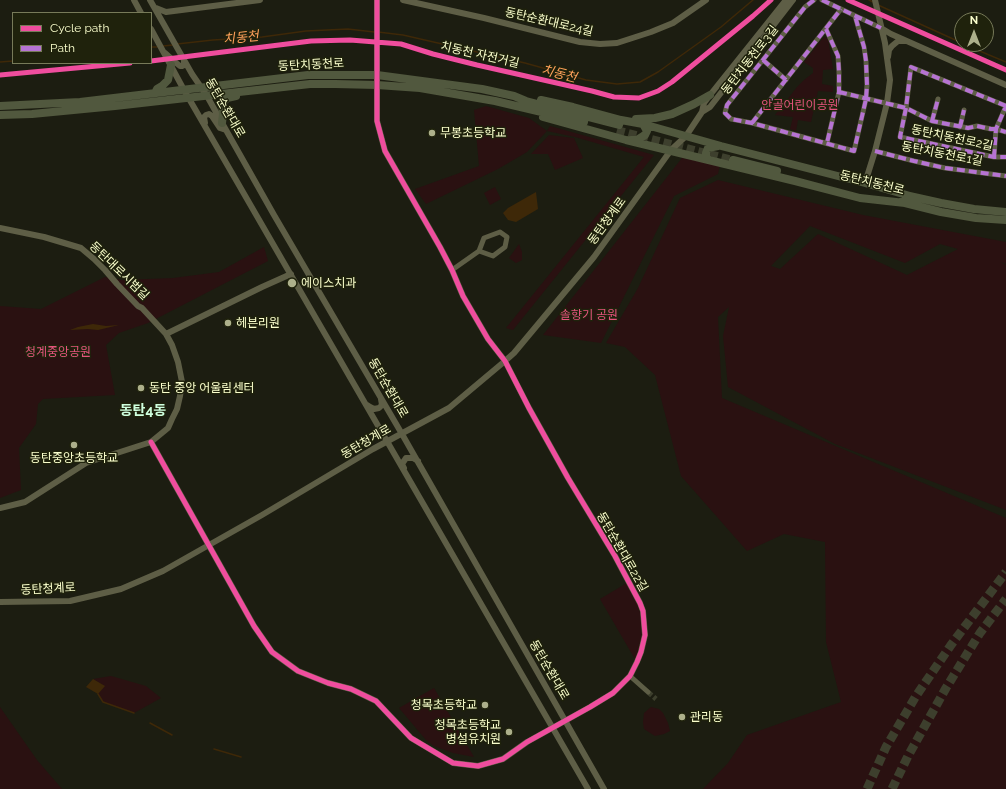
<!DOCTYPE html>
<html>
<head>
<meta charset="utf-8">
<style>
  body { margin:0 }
  #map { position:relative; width:1006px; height:789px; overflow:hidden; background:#1c1d11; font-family:Raleway,sans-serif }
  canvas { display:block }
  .legend { position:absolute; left:12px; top:12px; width:140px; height:52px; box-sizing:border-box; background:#1f220c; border:1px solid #777a59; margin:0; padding:5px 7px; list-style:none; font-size:12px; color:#fbffcd }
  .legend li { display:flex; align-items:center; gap:8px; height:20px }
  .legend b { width:20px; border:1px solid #777a59 }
  .north { position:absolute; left:954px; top:12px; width:40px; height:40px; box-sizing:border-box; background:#1f220c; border:1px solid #777a59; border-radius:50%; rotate:0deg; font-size:11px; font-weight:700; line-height:16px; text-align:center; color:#fbffcd }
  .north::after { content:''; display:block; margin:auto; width:14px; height:18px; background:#adb08b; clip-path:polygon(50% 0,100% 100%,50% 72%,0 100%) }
</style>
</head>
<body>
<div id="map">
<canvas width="1006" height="789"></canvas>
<ul class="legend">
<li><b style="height:5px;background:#ef4d9e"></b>Cycle path</li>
<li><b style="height:5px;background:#b673d3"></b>Path</li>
</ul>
<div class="north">N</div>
</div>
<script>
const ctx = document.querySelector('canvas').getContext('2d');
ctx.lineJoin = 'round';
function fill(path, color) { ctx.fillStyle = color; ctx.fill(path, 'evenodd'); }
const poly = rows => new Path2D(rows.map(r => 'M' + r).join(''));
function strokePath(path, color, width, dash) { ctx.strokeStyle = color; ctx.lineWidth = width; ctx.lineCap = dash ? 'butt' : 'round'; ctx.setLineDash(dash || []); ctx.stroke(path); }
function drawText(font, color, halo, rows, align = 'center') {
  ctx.font = font + ' Raleway,"Noto Sans KR",sans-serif'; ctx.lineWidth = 3; ctx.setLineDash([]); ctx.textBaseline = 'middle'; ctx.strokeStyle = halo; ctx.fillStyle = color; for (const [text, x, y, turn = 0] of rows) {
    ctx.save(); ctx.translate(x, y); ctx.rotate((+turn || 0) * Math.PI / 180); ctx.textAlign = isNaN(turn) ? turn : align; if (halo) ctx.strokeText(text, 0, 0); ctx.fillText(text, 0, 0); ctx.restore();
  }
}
fill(poly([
  [825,37,828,39,833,69,823,70,822,84,833,86,833,92,818,91,811,122,798,120,796,131,790,129,793,117,775,115,797,87,804,80,813,73,813,68,804,62,822,39],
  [486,106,529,118,547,131,550,126,654,155,513,330,506,328,644,157,575,137,547,131,527,152,498,169,426,204,415,189,479,166,474,110],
  [549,135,574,138,583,158,555,170,548,154,531,154],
  [682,158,720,165,718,174,674,196,601,343,543,335],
  [718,180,863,215,1006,242,1006,264,1000,262,1006,265,1006,510,835,444,728,387,723,336,729,307,718,317,722,398,1006,518,1006,789,703,789,728,763,747,735,841,702,826,642,825,542,784,534,747,551,681,476,655,375,625,347,606,343,638,288,680,198],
  [810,226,905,263,940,244,958,249,907,275,818,234,780,269,771,266],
  [495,187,501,199,490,205,484,193],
  [519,244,522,252,522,260,516,263,509,258],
  [264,247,268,261,148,323,119,333,106,345,115,395,43,399,38,404,36,424,19,448,21,490,0,498,0,306,41,309,105,277,122,280,173,278,219,272],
  [627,583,639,605,643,635,636,661,600,599],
  [111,676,146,686,161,698,134,713,103,702,98,694,104,686,93,679],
  [434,688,474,757,453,753,434,746,426,740,399,708],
  [0,707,37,760,62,789,0,789],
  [651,707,659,709,663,713,668,723,670,731,664,734,655,736,644,729,643,722,644,713]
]), '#2a1111');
fill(poly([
  [536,192,538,209,516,222,508,220,503,213,508,208],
  [93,324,106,326,119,325,98,330,88,329,70,330,78,327],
  [93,679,105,686,98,694,86,687]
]), '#3e2808');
strokePath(poly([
  [869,0,873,2],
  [878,5,962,43],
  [378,32,403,35,525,63,586,80,617,84,640,82,658,72,721,27,753,0],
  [177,44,213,40,262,37,306,31,348,29,374,32],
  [963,44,1006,62],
  [163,46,173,45],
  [151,47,157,47],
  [0,62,13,61],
  [98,694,103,702,134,713],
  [150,723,172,735],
  [214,749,241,757]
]), '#3e2808', 1.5);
strokePath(poly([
  [648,692,656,699]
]), '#3d3f2d', 5, [5, 2.5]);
strokePath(poly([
  [617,130,733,160]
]), '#3d3f2d', 8, [8, 4]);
strokePath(poly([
  [867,789,886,747,916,696,951,645,1006,572],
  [892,789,908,756,946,688,980,633,1006,599]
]), '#3d3f2d', 9, [9, 4.5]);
strokePath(poly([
  [814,0,805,7,727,105,725,113,731,119,752,123,854,151,866,99,867,85,866,61,864,47,855,16],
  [822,0,881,28],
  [826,29,838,56,839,72,839,92,827,143],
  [763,60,786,80],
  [839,92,906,108,932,121,968,128,977,126,991,129,996,129,1006,132],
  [1006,106,911,67,906,108,900,137,994,157,1006,157],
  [932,121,938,99],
  [752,123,841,9],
  [960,127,964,110],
  [875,151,914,161,945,168,1006,176],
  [994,157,996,129,1006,106],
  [452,270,479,251,493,256,505,247,507,237,500,232,484,238,479,251],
  [630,676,648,692]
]), '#5e5e46', 5);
strokePath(poly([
  [134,0,141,13],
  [150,0,192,74,207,96,226,130,274,215,402,434,604,789],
  [403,0,484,18,580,42,600,44,617,43,651,32,673,23,706,0],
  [156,8,166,12,260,0],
  [881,28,891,34,1006,85],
  [151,29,184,90,588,789],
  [165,53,175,62,180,66,182,66,184,65,184,59],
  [888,57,889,50,892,46,898,41,905,41],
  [702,112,710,107,793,0],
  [205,123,204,117,206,115,209,114,212,116,220,128,226,130],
  [865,183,875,151,887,103,890,80,885,43,875,0],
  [0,228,44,237,81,248,94,259,105,270,117,284,138,306,142,308,166,334,172,345,178,362,182,382,180,396,177,409,172,419,168,428,151,442,86,463,25,502,0,508],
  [166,334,262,287,291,274],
  [367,405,370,407,374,409,379,408,382,405,381,399],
  [151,442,254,626,272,652,298,671,328,683,351,689,376,701,411,738,453,763,478,766,503,759,527,742,590,707,613,693,630,676,637,662,641,652,645,635,643,611,640,603,615,556,568,478,529,408,505,361,488,339,463,296,452,270,440,247,385,151,377,121,377,0],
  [404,468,402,464,406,458,413,458,418,461],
  [0,602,70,601,121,589,163,571,262,515,373,449,449,408,505,361,514,353,594,257,671,150,686,136,702,112,704,103,710,95,786,0]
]), '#5e5e46', 6);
strokePath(poly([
  [155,93,157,89,162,86,168,80,171,65],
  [541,100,573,107,621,120,643,124,721,146,865,183,910,196],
  [0,106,80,102,308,75,377,75,482,89,514,96,526,101,619,125],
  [0,115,32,114,115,106,310,84,335,84,377,85,420,88,495,101,584,122],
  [543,117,626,140,795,181,860,198,905,203],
  [636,119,655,118,672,114,694,104,710,95],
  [222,123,223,114,222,104,227,98,236,96],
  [631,140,637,140,645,135,647,131,643,124],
  [709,160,706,157,706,153,708,148,718,146],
  [733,160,777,171],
  [905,195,941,203,974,209,1006,212],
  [901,202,941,212,976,218,1006,220]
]), '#51583e', 8);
strokePath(poly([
  [814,0,805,7,727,105,725,113,731,119,752,123,854,151,866,99,867,85,866,61,864,47,855,16],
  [822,0,881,28],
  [826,29,838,56,839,72,839,92,827,143],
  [763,60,786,80],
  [839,92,906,108,932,121,968,128,977,126,991,129,996,129,1006,132],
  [1006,106,911,67,906,108,900,137,994,157,1006,157],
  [932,121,938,99],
  [752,123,841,9],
  [960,127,964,110],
  [875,151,914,161,945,168,1006,176],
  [994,157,996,129,1006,106]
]), '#b673d3', 4, [8, 4]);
strokePath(poly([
  [848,0,1006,70],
  [151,61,311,41,350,40,401,44,433,54,477,65,592,91,614,97,639,98,658,91,672,82,753,16,771,0],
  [0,75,130,63],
  [151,442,254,626,272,652,298,671,328,683,351,689,376,701,411,738,453,763,478,766,503,759,527,742,590,707,613,693,630,676,637,662,641,652,645,635,643,611,640,603,615,556,568,478,529,408,505,361,488,339,463,296,452,270,440,247,385,151,377,121,377,0]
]), '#ef4d9e', 5);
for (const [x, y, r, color] of [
  [432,133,4,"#adb08b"],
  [292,283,5,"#adb08b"],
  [228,323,4,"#adb08b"],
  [141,388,4,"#adb08b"],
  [74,445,4,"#adb08b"],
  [485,705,4,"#adb08b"],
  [682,717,4,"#adb08b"],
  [509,732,4,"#adb08b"]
]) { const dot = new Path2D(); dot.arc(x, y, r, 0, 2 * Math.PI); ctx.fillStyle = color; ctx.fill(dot); strokePath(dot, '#1f220c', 1.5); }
drawText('12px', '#fbffcd', '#1f220c', [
  ["동탄순환대로24길",549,22,13],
  ["치동천 자전거길",480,55,13],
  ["동탄치동천로3길",750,60,-52],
  ["동탄치동천로",311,65,-3],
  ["동탄순환대로",225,108,60],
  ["동탄치동천로2길",952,138,12],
  ["동탄치동천로1길",942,154,11],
  ["동탄치동천로",872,183,14],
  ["동탄청계로",607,221,-54],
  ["동탄대로시범길",119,271,44],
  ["동탄순환대로",388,388,60],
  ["동탄청계로",366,442,-30],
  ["동탄순환대로22길",622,552,60],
  ["동탄청계로",48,589,-3],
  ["동탄순환대로",549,670,60]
]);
drawText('12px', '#e5547e', '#1f220c', [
  ["안골어린이공원",800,105],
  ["솔향기 공원",589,315],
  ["청계중앙공원",58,352]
]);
drawText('12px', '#fbffcd', '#1f220c', [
  ["무봉초등학교",440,133],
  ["에이스치과",301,283],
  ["헤븐리원",236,323],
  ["동탄 중앙 어울림센터",149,388],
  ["동탄중앙초등학교",74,458,"center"],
  ["청목초등학교",477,705,"right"],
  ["관리동",690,717],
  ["청목초등학교",501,725,"right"],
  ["병설유치원",501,739,"right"]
], 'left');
drawText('italic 13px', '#ffa15b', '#1f220c', [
  ["치동천",241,38,-6],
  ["치동천",559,74,14]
]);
drawText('bold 14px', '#cfffdf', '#1f220c', [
  ["동탄4동",143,411]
]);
</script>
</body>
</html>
